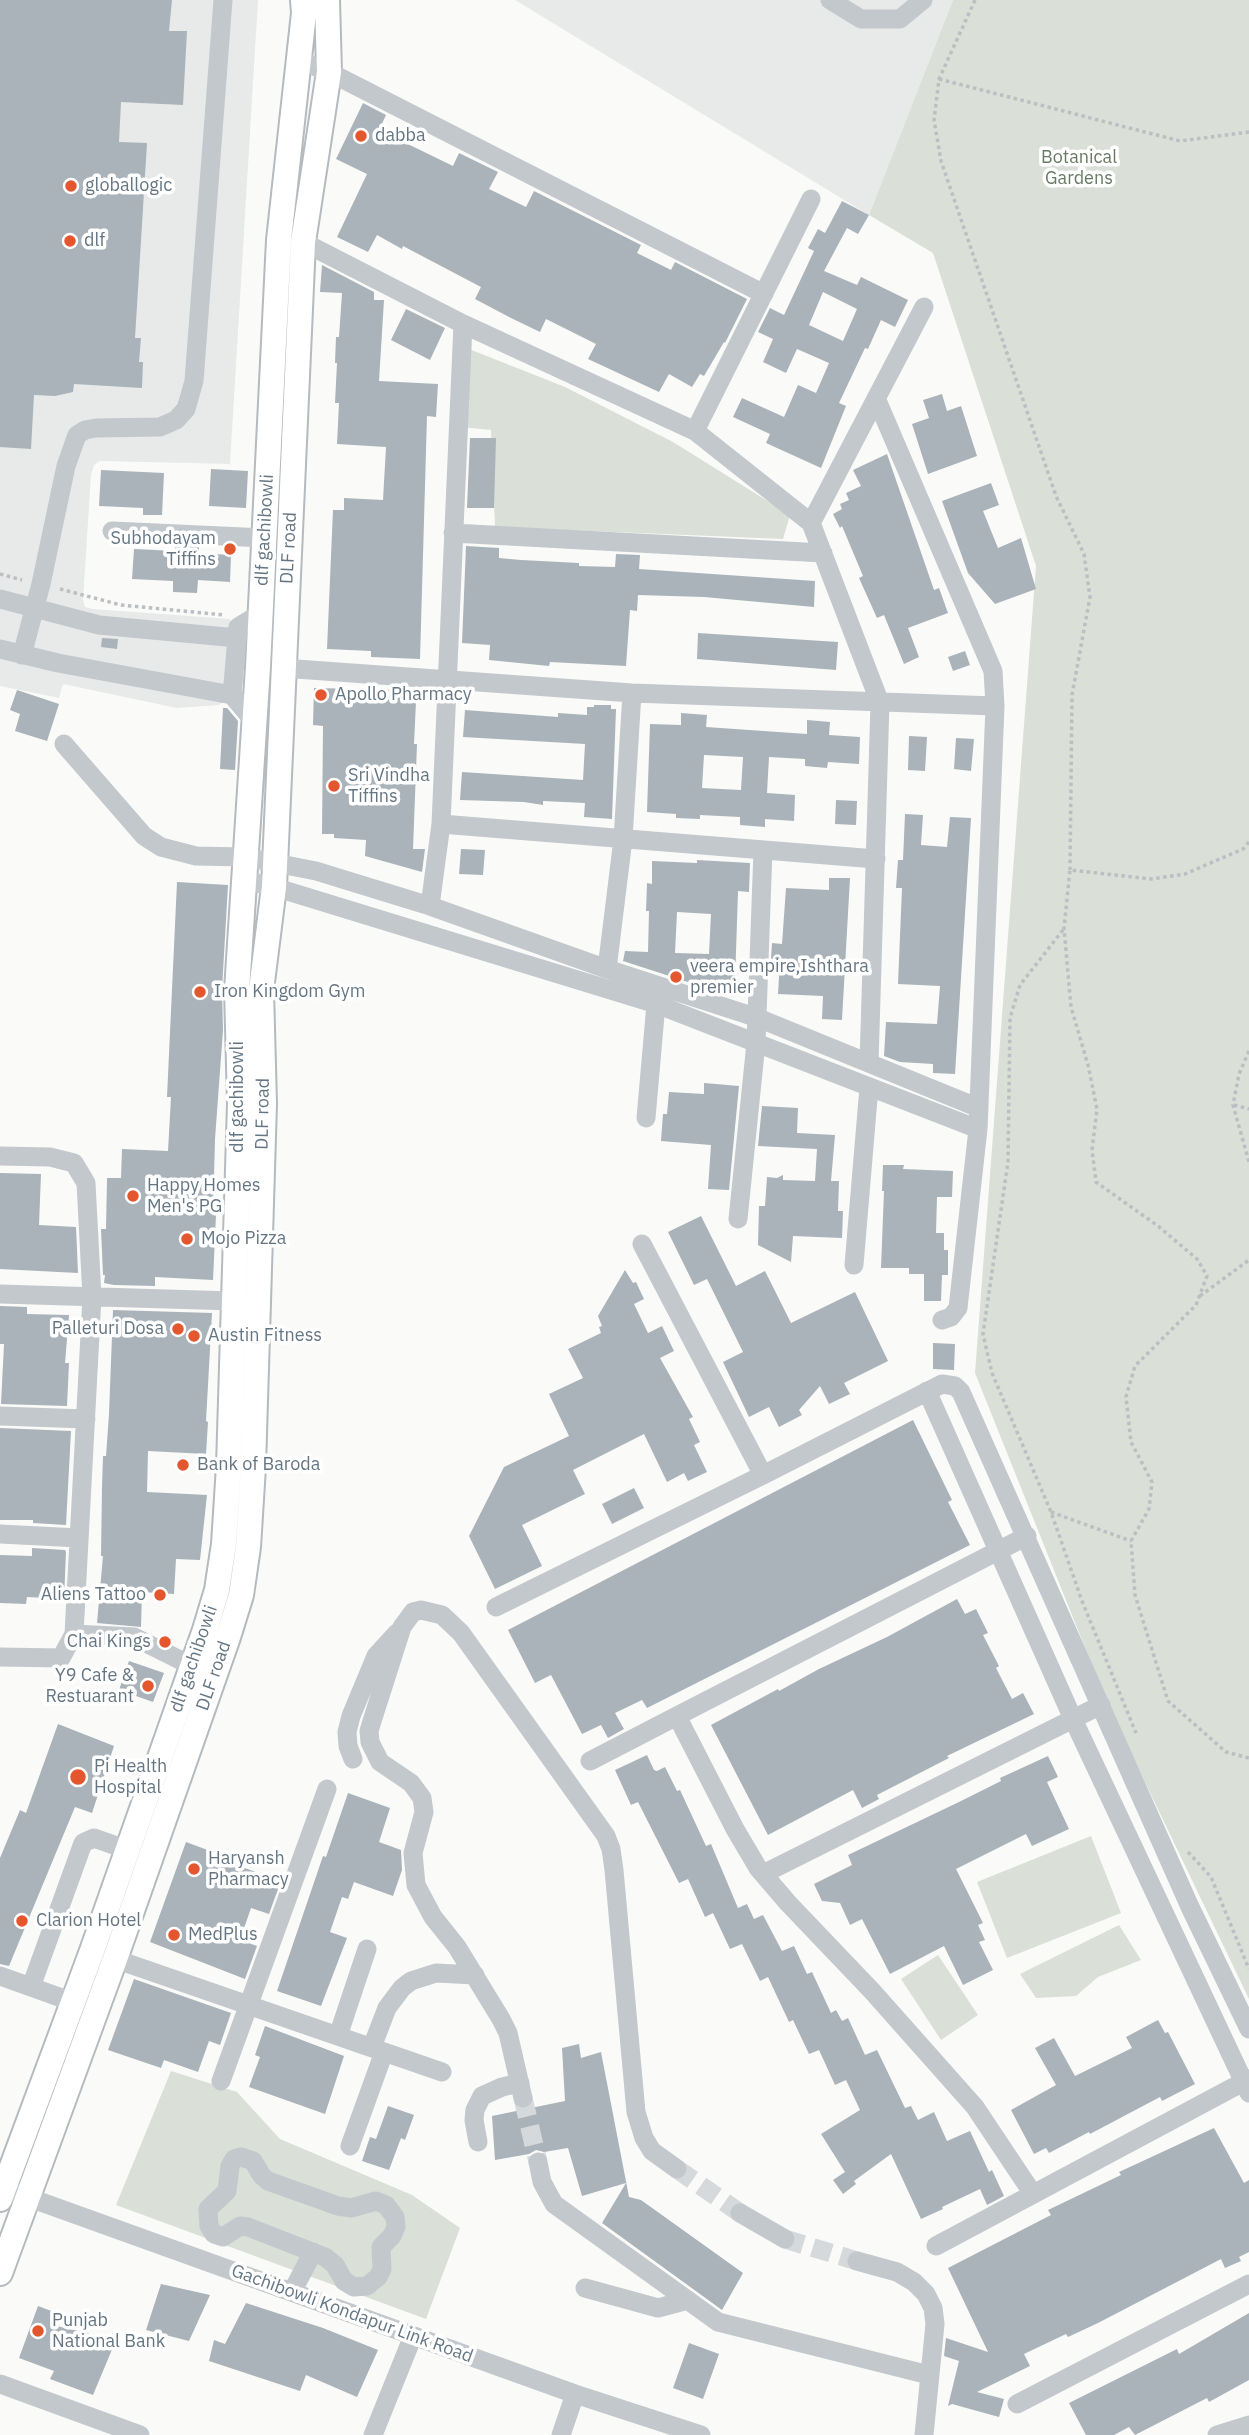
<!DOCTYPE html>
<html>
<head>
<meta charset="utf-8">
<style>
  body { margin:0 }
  canvas { display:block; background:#fafaf8 }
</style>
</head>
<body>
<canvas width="1249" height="2435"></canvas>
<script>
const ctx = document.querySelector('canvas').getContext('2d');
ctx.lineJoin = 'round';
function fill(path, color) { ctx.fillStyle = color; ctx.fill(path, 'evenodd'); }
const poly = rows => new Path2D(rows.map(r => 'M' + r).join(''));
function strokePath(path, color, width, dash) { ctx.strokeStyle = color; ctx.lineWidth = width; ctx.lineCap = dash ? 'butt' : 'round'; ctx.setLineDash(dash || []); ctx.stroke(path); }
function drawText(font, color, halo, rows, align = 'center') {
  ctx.font = font + ' "IBM Plex Sans",sans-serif'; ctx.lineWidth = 7; ctx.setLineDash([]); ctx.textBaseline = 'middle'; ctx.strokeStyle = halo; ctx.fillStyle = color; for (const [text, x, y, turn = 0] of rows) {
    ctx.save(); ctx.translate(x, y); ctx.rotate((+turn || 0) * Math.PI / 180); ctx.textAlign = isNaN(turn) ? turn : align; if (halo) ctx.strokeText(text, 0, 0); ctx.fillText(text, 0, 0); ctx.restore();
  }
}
fill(poly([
  [0,0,258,0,230,464,100,461,94,465,91,475,83,600,85,607,93,609,230,619,227,699,219,705,177,708,63,684,59,698,0,686],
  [515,0,953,0,869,215]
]), '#e8e9e9');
fill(poly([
  [953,0,1249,0,1249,1999,1108,1705,975,1373,1036,566,933,253,869,215],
  [469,349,565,387,673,442,790,515,783,539,495,527,491,430,462,427],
  [1091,1836,1121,1913,1007,1958,977,1882],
  [1119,1925,1141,1960,1098,1977,1076,1996,1036,1998,1020,1974],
  [938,1955,978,2015,941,2040,901,1979],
  [171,2071,237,2092,280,2139,412,2195,460,2228,426,2319,116,2205]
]), '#dadfd7');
fill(poly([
  [0,0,172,0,169,31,187,31,183,105,121,102,119,142,147,143,135,338,141,338,139,362,143,362,142,388,74,384,73,392,55,396,34,395,31,449,0,447],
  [363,103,386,115,379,130,453,166,459,153,498,172,489,189,526,207,534,191,641,245,637,253,671,270,675,262,747,299,725,343,724,342,704,376,700,374,692,387,669,374,659,392,588,359,596,344,546,319,540,332,511,318,475,299,481,287,403,246,402,249,377,235,368,252,337,237,367,174,336,159],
  [842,201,869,215,858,234,847,228,824,271,857,285,861,277,908,300,895,327,881,320,868,349,865,348,839,403,846,406,821,468,766,443,770,434,733,417,742,398,784,417,798,385,816,393,829,363,797,349,786,373,763,362,773,339,758,332,770,308,784,315,814,251,808,248,818,229,825,233],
  [823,292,857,309,843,341,809,325],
  [322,265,374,292,374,300,384,300,379,381,438,384,436,417,427,416,420,659,371,657,371,651,327,649,333,510,344,510,344,498,383,500,386,447,337,444,339,403,335,403,337,363,335,363,336,337,339,337,342,293,320,292],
  [406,309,445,328,430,360,391,340],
  [942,394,947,411,961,406,977,456,928,474,912,424,929,418,923,400],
  [470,438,496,438,494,508,467,508],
  [887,454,934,590,939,588,948,613,908,628,919,657,904,664,884,615,877,618,859,578,863,576,842,526,840,528,833,514,842,509,840,504,849,500,846,493,861,486,853,470],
  [211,469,248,471,246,508,209,506],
  [101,470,164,473,162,515,143,515,143,508,99,506],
  [991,483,999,505,983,511,998,548,1021,538,1036,589,995,604,968,573,942,501],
  [175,546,199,547,199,553,231,555,230,582,198,580,197,593,173,592,173,581,132,579,134,549,175,551],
  [466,546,499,548,499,558,521,560,579,563,579,566,615,567,616,554,640,555,639,569,815,581,814,607,704,597,638,595,637,611,630,610,626,666,550,662,549,666,489,660,490,645,462,643],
  [698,633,838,642,836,670,697,659],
  [102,638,118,639,117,649,101,647],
  [965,651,970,665,953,671,948,657],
  [314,688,407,690,406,702,416,702,414,744,417,744,413,849,425,849,422,872,365,856,366,840,334,838,334,834,322,834,323,726,313,725],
  [17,690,59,704,47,741,15,731,20,714,10,710],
  [594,705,611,705,611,709,616,709,612,819,584,817,585,803,543,801,543,805,524,802,460,800,462,772,583,780,585,744,463,737,465,710,558,717,558,713,587,715,587,707,594,707],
  [223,708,227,708,238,721,235,770,220,769],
  [681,713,707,715,706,727,807,734,807,720,830,722,829,735,860,737,859,764,828,762,827,768,805,766,805,759,769,757,767,793,795,795,794,821,765,819,765,827,740,825,740,817,700,815,700,819,676,818,676,814,647,812,650,724,681,725],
  [704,755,743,757,741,790,702,788],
  [909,736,927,737,925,771,908,770],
  [956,738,974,739,971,771,954,769],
  [836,800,857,801,856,825,835,824],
  [905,814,923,815,921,845,947,847,950,817,971,818,955,1074,933,1073,933,1064,900,1062,884,1056,886,1022,937,1024,940,986,898,984,902,888,896,888,898,860,903,860],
  [461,849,485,850,483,875,459,874],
  [697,860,750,863,749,892,738,891,735,982,694,980,694,984,623,961,625,951,648,952,649,911,646,911,647,883,652,884,652,861,697,863],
  [677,912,711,914,709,954,675,953],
  [829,878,850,878,842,1020,822,1019,823,996,778,994,780,959,771,959,772,943,782,944,786,888,829,890],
  [177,882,228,885,222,989,223,1030,215,1139,213,1214,216,1215,213,1280,155,1277,155,1286,114,1285,104,1283,105,1275,103,1275,101,1229,106,1229,107,1178,121,1178,122,1149,168,1151,171,1097,167,1097],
  [704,1083,739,1086,729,1190,708,1189,711,1145,661,1141,663,1114,667,1114,669,1092,704,1094],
  [762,1106,798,1108,797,1133,835,1135,831,1181,839,1181,838,1211,843,1211,842,1238,793,1236,791,1262,758,1245,759,1206,765,1206,767,1177,777,1178,783,1175,783,1180,815,1181,817,1149,758,1146],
  [883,1165,904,1165,903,1169,953,1171,952,1197,937,1197,936,1233,944,1233,944,1250,948,1250,948,1275,942,1275,941,1301,924,1301,924,1274,909,1274,909,1268,881,1268,884,1191,882,1191],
  [0,1173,41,1174,39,1225,76,1227,78,1273,0,1269],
  [701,1216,736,1286,765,1271,791,1323,855,1292,888,1361,844,1383,850,1394,829,1404,820,1386,799,1410,802,1415,779,1427,769,1407,749,1417,723,1362,743,1352,707,1279,694,1285,668,1232],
  [625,1270,633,1283,636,1282,644,1299,634,1304,648,1333,662,1326,674,1351,660,1358,693,1417,689,1419,700,1442,694,1445,707,1472,688,1481,684,1473,667,1482,644,1434,573,1470,585,1494,522,1525,542,1566,495,1589,469,1536,504,1467,569,1436,549,1394,583,1378,568,1349,601,1333,599,1327,602,1326,598,1316],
  [0,1306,27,1307,27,1314,69,1315,65,1363,69,1363,67,1406,1,1404,4,1344,0,1344],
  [113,1310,212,1313,206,1421,208,1422,206,1454,148,1451,147,1492,207,1495,200,1560,176,1559,174,1594,142,1592,141,1627,97,1623,103,1556,101,1556,102,1487,103,1456,106,1456,109,1414],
  [933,1343,955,1344,954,1370,933,1369],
  [913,1420,952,1500,948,1502,970,1545,647,1708,642,1700,615,1713,624,1729,608,1738,601,1725,582,1734,551,1675,535,1683,508,1630],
  [0,1428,71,1431,66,1525,33,1523,33,1520,0,1520],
  [634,1488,644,1508,612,1524,602,1504],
  [32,1548,65,1550,66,1552,64,1599,27,1597,26,1604,0,1603,0,1555,32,1556],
  [957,1599,965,1614,976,1609,988,1633,983,1635,999,1666,996,1668,1012,1699,1023,1693,1034,1714,947,1756,949,1758,877,1795,879,1799,862,1808,853,1790,768,1835,711,1725,778,1689,779,1691,819,1669,887,1637],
  [129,1661,164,1673,153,1702,119,1690],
  [58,1724,114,1746,92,1813,75,1807,9,1966,0,1964,0,1858,20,1810,26,1813],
  [647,1755,654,1770,657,1771,665,1767,677,1791,680,1790,706,1846,711,1844,738,1908,747,1904,754,1919,763,1915,782,1951,794,1946,807,1974,812,1972,831,2013,836,2010,842,2021,848,2018,865,2055,877,2050,905,2108,911,2106,918,2120,934,2112,947,2141,970,2131,989,2172,992,2170,1004,2196,987,2205,980,2189,942,2207,943,2209,921,2219,891,2154,854,2181,856,2184,843,2194,833,2180,845,2172,821,2134,860,2110,846,2080,835,2085,819,2050,809,2054,793,2020,789,2022,768,1977,760,1981,742,1944,730,1949,713,1913,705,1917,688,1879,679,1883,638,1802,631,1805,615,1770],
  [1048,1756,1058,1777,1047,1782,1069,1829,1032,1846,1026,1834,956,1869,983,1923,978,1925,985,1940,979,1942,993,1970,963,1985,944,1946,890,1974,862,1919,850,1925,840,1903,822,1901,814,1884,852,1865,848,1855,959,1802,1001,1781,1000,1778],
  [348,1793,390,1808,379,1842,401,1850,402,1870,393,1896,354,1882,348,1899,342,1897,330,1932,347,1938,321,2006,277,1991,323,1856,326,1857],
  [186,1842,229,1858,228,1862,281,1881,269,1914,251,1908,240,1940,257,1946,245,1979,150,1942],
  [134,1979,231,2013,220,2045,209,2041,198,2072,164,2060,161,2068,108,2050],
  [1158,2020,1165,2033,1168,2032,1195,2084,1162,2101,1160,2097,1090,2134,1089,2132,1049,2153,1046,2148,1034,2154,1011,2110,1056,2085,1035,2048,1054,2038,1075,2076,1132,2048,1126,2037],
  [265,2026,344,2056,325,2114,249,2087,260,2057,255,2055],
  [579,2044,581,2058,601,2052,629,2197,641,2200,743,2273,722,2310,602,2223,626,2183,582,2196,568,2148,544,2152,536,2150,529,2154,495,2160,492,2116,565,2101,562,2048],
  [388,2106,414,2115,405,2140,401,2138,389,2170,362,2161,370,2137,376,2139],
  [1214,2128,1244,2183,1249,2180,1249,2252,1239,2257,1241,2261,1225,2268,1221,2259,1098,2323,1068,2337,1066,2334,1024,2354,1030,2366,977,2392,1004,2399,999,2417,952,2404,948,2406,959,2361,944,2356,946,2338,988,2352,948,2268,1051,2215,1048,2210,1121,2175,1119,2172],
  [161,2284,210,2295,189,2341,146,2330],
  [246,2303,323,2328,378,2350,357,2397,306,2375,300,2391,209,2361,214,2340,225,2344],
  [38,2306,62,2315,57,2326,116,2340,93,2395,50,2379,54,2371,19,2358],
  [1249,2313,1249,2380,1209,2402,1207,2398,1135,2435,1129,2427,1114,2435,1086,2435,1069,2403,1177,2349,1179,2354],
  [689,2343,719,2354,703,2399,673,2388]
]), '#aab3b9');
strokePath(poly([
  [523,2098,538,2162],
  [677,2169,740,2213],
  [785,2239,857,2261]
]), '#d5d9db', 19, [19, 10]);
const major = poly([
  [0,2199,92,1951,205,1630,217,1590,224,1544,229,1466,240,1103,237,990,258,667,279,240,304,13,303,0],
  [0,2273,115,1959,228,1637,241,1595,248,1547,253,1467,264,1104,261,990,274,887,303,242,329,72,327,0]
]);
strokePath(major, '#b5babe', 28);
strokePath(poly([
  [975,0,939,79,934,120,941,161,1056,496,1084,554,1090,597,1072,695,1070,870],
  [939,79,1180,141,1249,132],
  [0,574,22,580],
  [60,589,121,605,224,615],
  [1249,842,1243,849,1185,874,1151,879,1070,870,1064,928,1071,1007,1088,1065,1097,1109,1092,1150,1096,1182,1158,1226,1197,1259,1207,1276,1196,1305,1135,1366,1126,1397,1131,1442,1152,1482,1149,1509,1131,1541,1135,1595,1168,1701,1226,1752,1249,1758],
  [1063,930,1020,985,1010,1018,1008,1162,983,1334,992,1373,1051,1512,1082,1601,1136,1733],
  [1249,1051,1239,1074,1233,1105,1249,1162],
  [1234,1105,1249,1109],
  [1200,1296,1249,1260],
  [1051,1512,1131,1541],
  [1188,1852,1211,1877,1249,1969]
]), '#bbbfc2', 3.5, [3.5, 3.5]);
strokePath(poly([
  [830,0,861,19,900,19,923,0],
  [298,60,329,72,764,294],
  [303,242,463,324,695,431,811,523,880,703,869,1063],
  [876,398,993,671,995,706,978,1129,958,1308,951,1317,942,1320],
  [695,431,811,199],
  [811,523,924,307],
  [112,531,265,538],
  [453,533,823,553],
  [0,599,99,625,237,638],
  [0,649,58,663,232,695],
  [22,655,41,584,66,466,77,435,85,430,96,428,160,427,176,420,186,409,194,381,223,0],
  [282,668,632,693,995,706],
  [254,721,232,695,238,627,261,613],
  [64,744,144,836,161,847,196,856,245,857,316,871,430,906,607,969,758,1018,979,1108],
  [441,824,876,859],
  [244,880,274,887,656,1004,978,1129],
  [430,906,441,824,463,324],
  [607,969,623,839,632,693],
  [646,1118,656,1004],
  [0,1156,50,1157,74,1163,86,1183,92,1297,74,1634,61,1658,0,1657],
  [738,1219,756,1043,763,850],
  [854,1265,869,1087],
  [0,1294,234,1301],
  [927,1391,1073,1719,1249,2093],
  [0,1416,86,1419],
  [763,1475,942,1384,955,1386,961,1392,1190,1907,1249,2029],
  [0,1534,79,1538],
  [1027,1536,677,1716,735,1829,758,1868,788,1903,872,1991,975,2107,1033,2194],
  [496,1607,763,1475,642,1244],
  [74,1634,134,1637,192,1666],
  [353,1759,348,1746,347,1732,351,1716,376,1656,397,1633],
  [590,1761,677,1716],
  [763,1874,1101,1705],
  [115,1959,384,2052,350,2146],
  [0,1976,73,2002],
  [31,1987,83,1843,94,1838,128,1850],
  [338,2036,367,1949],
  [372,2047,387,2008,402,1988,411,1981,436,1973,475,1975],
  [384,2052,442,2072],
  [221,2081,327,1789],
  [523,2098,508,2033,501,2019,457,1947,433,1917,416,1885,413,1853,424,1812,422,1798,411,1783,380,1762,370,1742,369,1731,373,1718,402,1627,413,1612,421,1610,442,1615,461,1633,606,1836,611,1849,614,1870,636,2112,644,2138,652,2151,677,2169],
  [478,2142,474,2120,475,2110,482,2096,502,2087,520,2083],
  [241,2157,253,2161,262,2176,268,2181,338,2206,351,2208,376,2201,386,2205,395,2217,396,2227,392,2236,381,2247,382,2269,378,2277,367,2286,354,2287,344,2281,335,2265,325,2257,248,2227,240,2226,223,2237,214,2234,209,2226,208,2209,227,2191,230,2166,234,2159,241,2157],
  [538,2162,542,2182,554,2204,718,2322,929,2375],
  [16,2193,575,2394,701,2435],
  [740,2213,785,2239],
  [936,2246,1249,2079],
  [857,2261,897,2272,914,2282,926,2294,933,2308,935,2324,924,2435],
  [585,2288,658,2308,688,2300],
  [292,2292,313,2252],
  [0,2384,140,2435],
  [1017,2404,1249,2284],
  [373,2435,413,2336],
  [561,2435,575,2394],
  [1217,2435,1249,2425]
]), '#c3c8cc', 19);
strokePath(major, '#fff', 24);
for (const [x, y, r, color] of [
  [361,136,7,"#e4572e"],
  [71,186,7,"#e4572e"],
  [70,241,7,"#e4572e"],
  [230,549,7,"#e4572e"],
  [321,695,7,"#e4572e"],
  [334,786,7,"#e4572e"],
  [676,977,7,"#e4572e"],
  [200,992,7,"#e4572e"],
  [133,1196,7,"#e4572e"],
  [187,1239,7,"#e4572e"],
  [178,1329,7,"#e4572e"],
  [194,1336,7,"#e4572e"],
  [183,1465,7,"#e4572e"],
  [160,1595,7,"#e4572e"],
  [165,1642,7,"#e4572e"],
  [148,1686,7,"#e4572e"],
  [78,1777,9,"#e4572e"],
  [194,1869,7,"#e4572e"],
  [22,1921,7,"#e4572e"],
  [174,1935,7,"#e4572e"],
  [38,2331,7,"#e4572e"]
]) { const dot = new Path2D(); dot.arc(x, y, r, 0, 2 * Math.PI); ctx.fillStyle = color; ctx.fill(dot); strokePath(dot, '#fff', 2.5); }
drawText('18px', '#657683', '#fff', [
  ["dabba",375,136],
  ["globallogic",85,186],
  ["dlf",84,241],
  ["Subhodayam",216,539,"right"],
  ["Tiffins",216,560,"right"],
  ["Apollo Pharmacy",335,695],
  ["Sri Vindha",348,776],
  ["Tiffins",348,797],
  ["veera empire,Ishthara",690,967],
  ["premier",690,988],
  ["Iron Kingdom Gym",214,992],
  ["Happy Homes",147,1186],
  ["Men's PG",147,1207],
  ["Mojo Pizza",201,1239],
  ["Palleturi Dosa",164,1329,"right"],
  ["Austin Fitness",208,1336],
  ["Bank of Baroda",197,1465],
  ["Aliens Tattoo",146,1595,"right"],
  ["Chai Kings",151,1642,"right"],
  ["Y9 Cafe &",134,1676,"right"],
  ["Restuarant",134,1697,"right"],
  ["Pi Health",94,1767],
  ["Hospital",94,1788],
  ["Haryansh",208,1859],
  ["Pharmacy",208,1880],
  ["Clarion Hotel",36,1921],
  ["MedPlus",188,1935],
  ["Punjab",52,2321],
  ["National Bank",52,2342]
], 'left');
drawText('18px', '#687a64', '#fff', [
  ["Botanical",1079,158],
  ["Gardens",1079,179]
]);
drawText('18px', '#657683', '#fff', [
  ["dlf gachibowli",265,530,-87],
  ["DLF road",289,548,-87],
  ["dlf gachibowli",238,1097,-90],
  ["DLF road",263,1114,-89],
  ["dlf gachibowli",194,1659,-71],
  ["DLF road",214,1676,-71],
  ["Gachibowli Kondapur Link Road",352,2314,20]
]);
</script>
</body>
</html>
